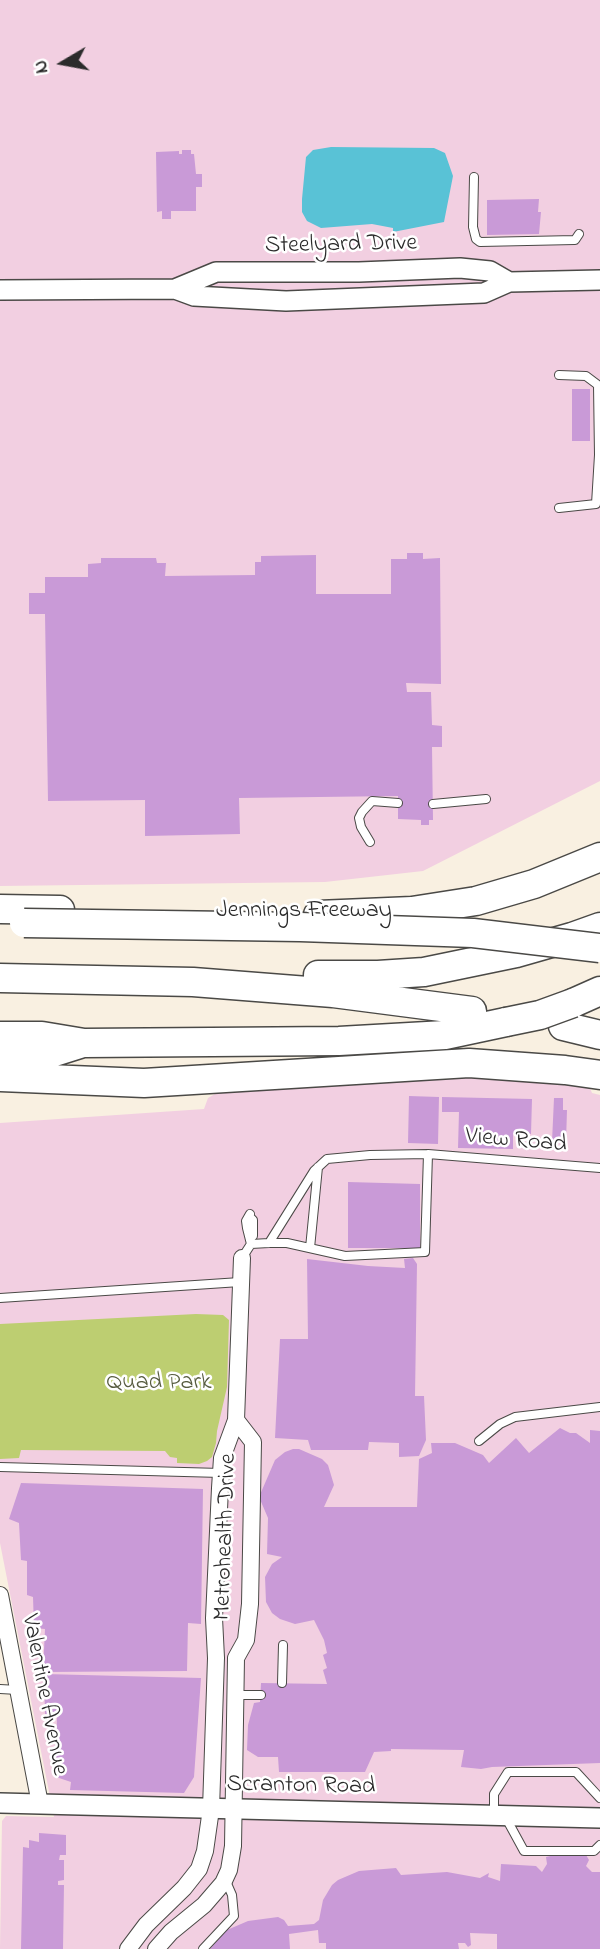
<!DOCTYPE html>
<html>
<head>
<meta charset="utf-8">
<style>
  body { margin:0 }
  #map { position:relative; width:600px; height:1949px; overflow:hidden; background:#f9f0e1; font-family:"Indie Flower",sans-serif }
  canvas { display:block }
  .north { position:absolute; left:28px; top:28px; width:70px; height:70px; -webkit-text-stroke:5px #fff; paint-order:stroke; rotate:260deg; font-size:19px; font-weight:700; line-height:28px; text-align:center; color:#2b2b2b }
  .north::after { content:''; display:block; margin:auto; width:24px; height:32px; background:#2b2b2b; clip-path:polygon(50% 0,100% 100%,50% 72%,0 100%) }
</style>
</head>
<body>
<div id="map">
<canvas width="600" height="1949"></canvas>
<div class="north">N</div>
</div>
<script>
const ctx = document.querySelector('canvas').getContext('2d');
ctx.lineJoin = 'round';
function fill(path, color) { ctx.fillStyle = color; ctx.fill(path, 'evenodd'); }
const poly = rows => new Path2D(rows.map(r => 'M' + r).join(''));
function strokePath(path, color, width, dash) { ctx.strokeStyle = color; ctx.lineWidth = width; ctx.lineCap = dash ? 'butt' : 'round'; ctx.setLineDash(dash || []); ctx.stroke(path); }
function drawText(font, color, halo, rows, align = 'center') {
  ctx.font = font + ' "Indie Flower",sans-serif'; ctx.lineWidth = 5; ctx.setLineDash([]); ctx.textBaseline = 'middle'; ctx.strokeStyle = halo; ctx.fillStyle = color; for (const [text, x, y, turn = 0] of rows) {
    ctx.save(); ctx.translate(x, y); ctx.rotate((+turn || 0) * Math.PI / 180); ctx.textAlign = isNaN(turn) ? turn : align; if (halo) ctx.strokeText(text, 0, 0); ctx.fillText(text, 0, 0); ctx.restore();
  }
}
fill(poly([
  [0,0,600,0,600,781,423,871,325,882,0,886],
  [498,1075,589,1086,592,1093,600,1095,600,1949,0,1949,2,1821,6,1816,54,1817,0,1543,0,1123,204,1109,208,1098,220,1091]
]), '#f2cfe1');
fill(poly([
  [196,1314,223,1315,229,1320,227,1387,217,1431,216,1443,212,1457,207,1461,199,1464,177,1463,177,1458,170,1457,165,1451,21,1450,19,1458,0,1459,0,1324]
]), '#bdce71');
fill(poly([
  [331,147,434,148,445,153,453,176,444,222,393,232,393,228,372,224,321,228,307,221,302,212,302,199,306,157,313,150]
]), '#59c2d6');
fill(poly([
  [182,150,191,150,191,154,194,154,196,174,202,174,202,187,196,187,196,211,171,211,171,219,162,219,162,211,157,212,156,152,179,151,179,154,182,154],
  [539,199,538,212,541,212,539,234,487,235,487,200],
  [572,389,590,389,590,441,572,441],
  [407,553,423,553,423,559,440,558,441,684,406,683,407,692,431,692,432,725,442,726,442,747,432,747,433,820,429,820,429,825,421,825,421,820,398,819,398,796,239,798,240,834,145,836,145,800,48,801,45,614,29,614,29,593,45,593,45,577,88,577,88,564,101,563,101,558,156,558,157,563,166,563,165,576,255,575,255,562,261,562,261,556,316,555,316,594,391,594,391,559,407,559],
  [409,1096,439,1097,438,1144,408,1143],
  [442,1097,532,1099,531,1134,513,1133,513,1149,458,1148,459,1112,442,1112],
  [554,1098,563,1098,563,1110,567,1110,566,1142,552,1142],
  [348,1182,420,1184,420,1248,348,1248],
  [413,1258,417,1264,415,1396,424,1396,426,1440,419,1456,399,1457,399,1443,369,1442,368,1450,311,1450,308,1440,275,1438,280,1339,308,1339,307,1259,368,1266,405,1268,404,1259],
  [560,1428,570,1433,576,1433,590,1443,590,1430,600,1431,600,1763,492,1767,481,1769,461,1767,464,1750,391,1749,391,1751,374,1752,365,1772,279,1772,278,1757,258,1757,247,1750,248,1725,254,1703,260,1702,261,1683,327,1684,323,1670,327,1668,323,1655,327,1653,324,1640,314,1620,295,1624,280,1619,272,1613,266,1602,265,1577,272,1564,282,1557,267,1554,268,1518,259,1497,275,1460,285,1452,293,1449,299,1449,322,1459,328,1465,334,1485,324,1507,417,1507,419,1459,432,1453,431,1443,455,1443,483,1455,489,1463,516,1438,529,1453],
  [21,1483,203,1489,201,1624,188,1623,187,1671,43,1672,45,1629,34,1628,33,1597,27,1595,27,1561,21,1560,19,1523,9,1519],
  [44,1674,201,1678,194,1777,184,1793,70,1790,71,1782,56,1777,57,1713,45,1714],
  [39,1833,66,1835,66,1855,60,1855,59,1860,64,1860,64,1880,58,1881,58,1885,64,1885,63,1949,21,1949,23,1847,29,1848,29,1840,39,1842],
  [567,1852,586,1855,589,1860,586,1866,592,1872,600,1872,600,1949,497,1949,497,1934,470,1933,471,1945,468,1947,465,1943,458,1943,459,1949,326,1949,326,1943,319,1943,318,1930,289,1934,290,1949,210,1949,227,1930,248,1921,278,1917,284,1920,288,1926,314,1924,319,1920,323,1900,332,1885,338,1880,359,1871,396,1868,401,1875,447,1872,480,1878,489,1873,488,1877,500,1881,501,1864,536,1866,542,1872,547,1864,546,1857]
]), '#c99ad7');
const service = poly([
  [474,177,473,227,476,239,480,242,575,240,579,234],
  [559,375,586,376,598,385,599,455,596,504,559,508],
  [433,804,486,799],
  [370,842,361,827,359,818,362,812,372,801,398,803],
  [250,1214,246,1221,247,1228,251,1244],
  [250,1217,253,1220,253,1236,250,1238],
  [269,1243,314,1171,327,1159,370,1155,428,1154,600,1168],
  [310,1248,318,1167],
  [242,1258,251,1244,269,1243,287,1243,345,1256,425,1252,428,1154],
  [0,1298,240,1282],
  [479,1441,500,1424,515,1417,600,1407],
  [0,1467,221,1473],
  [282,1683,283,1645],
  [0,1689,18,1690],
  [235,1695,261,1695],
  [494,1816,494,1794,508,1772,576,1772,600,1798],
  [506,1818,524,1851,594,1851,600,1845],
  [203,1949,234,1916,232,1895,225,1879]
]);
const minor = poly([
  [0,1595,40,1804],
  [128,1949,146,1925,184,1888,199,1869,205,1851,211,1809,216,1658,214,1618,220,1488,222,1458,236,1420,242,1258],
  [156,1949,171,1932,204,1905,223,1883,229,1870,233,1846,236,1658,246,1640,250,1604,253,1442,236,1420]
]);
const tertiary = poly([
  [175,289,216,272,359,272,460,268,490,271,509,282],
  [0,290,175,289,194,296,286,301,484,293,509,282,600,280],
  [0,1803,600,1818]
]);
const motorway = poly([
  [0,909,60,910],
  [318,915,412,911,476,901,534,884,600,857],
  [318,975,378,975,424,972,516,953,572,937,600,927],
  [0,978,193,982,333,993,472,1011],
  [573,1003,600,991],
  [563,1026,600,1035],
  [0,1036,42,1036,84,1043,339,1041,445,1035,506,1022],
  [0,1057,42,1056,80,1044],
  [0,1077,144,1083,469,1063,565,1070,600,1075]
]);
strokePath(service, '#4a4946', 10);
strokePath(minor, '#4a4946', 18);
strokePath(tertiary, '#4a4946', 22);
strokePath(motorway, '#4a4946', 31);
strokePath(service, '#fff', 8);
strokePath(minor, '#fff', 16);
strokePath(tertiary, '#fff', 19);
strokePath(motorway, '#fff', 28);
const motorwayBridge = poly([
  [24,923,300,927,473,933,600,948],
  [506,1022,540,1015,573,1003]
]);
strokePath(motorwayBridge, '#4a4946', 31, []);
strokePath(motorwayBridge, '#fff', 28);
drawText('24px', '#2b2b2b', '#fff', [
  ["Steelyard Drive",341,246,-1],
  ["Jennings Freeway",304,912],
  ["View Road",516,1142,5],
  ["Metrohealth Drive",227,1537,-88],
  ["Valentine Avenue",43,1695,79],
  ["Scranton Road",301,1787,1]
]);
drawText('24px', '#575c40', '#fff', [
  ["Quad Park",159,1384]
]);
</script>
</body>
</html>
